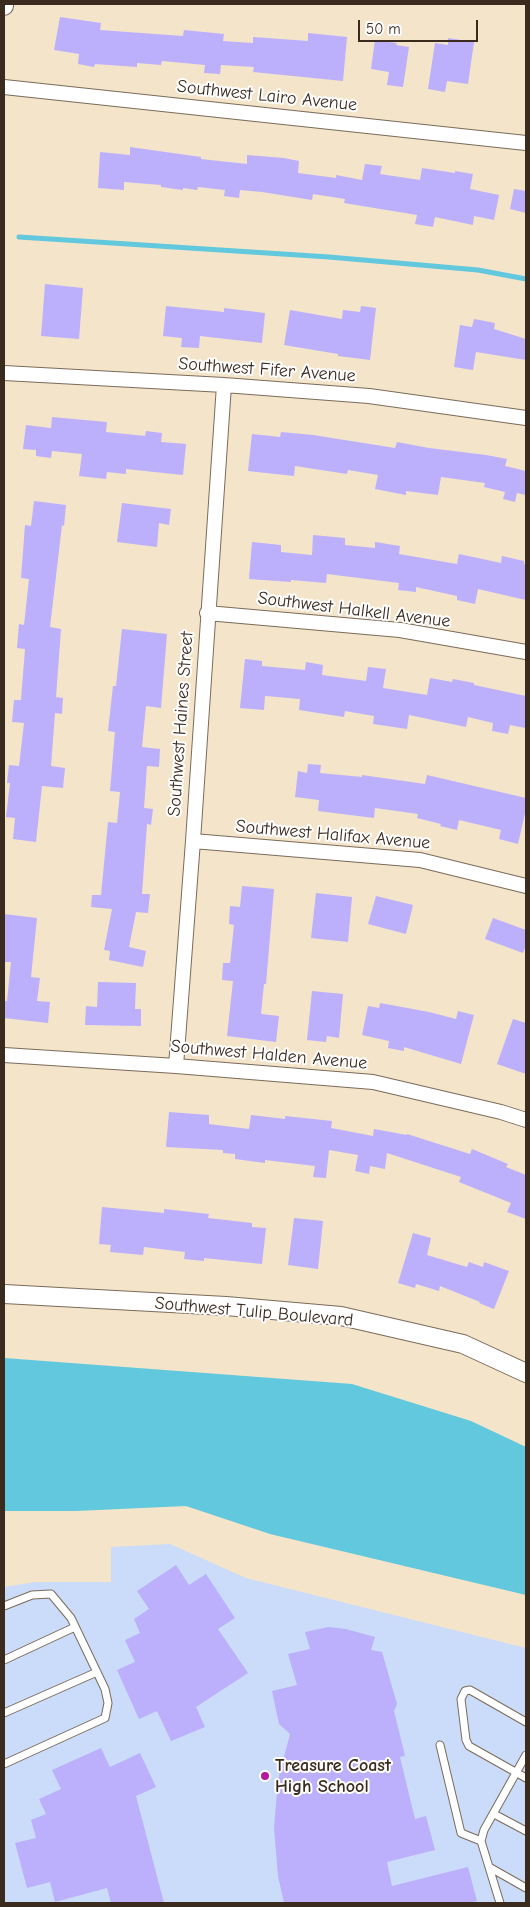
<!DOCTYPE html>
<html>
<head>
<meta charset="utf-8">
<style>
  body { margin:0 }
  #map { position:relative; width:530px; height:1907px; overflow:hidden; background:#f3e4ca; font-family:"Comic Neue",sans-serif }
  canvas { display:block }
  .frame { position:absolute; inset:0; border:5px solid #3b2a1e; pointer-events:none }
  .scale { position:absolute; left:358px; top:20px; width:120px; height:22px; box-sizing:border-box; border:2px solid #3b2a1e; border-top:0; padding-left:6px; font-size:15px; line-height:18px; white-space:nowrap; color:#3b2a1e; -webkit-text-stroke:4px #fff; paint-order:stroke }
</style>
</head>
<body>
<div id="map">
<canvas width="530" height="1907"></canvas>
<div class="frame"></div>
<div class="scale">50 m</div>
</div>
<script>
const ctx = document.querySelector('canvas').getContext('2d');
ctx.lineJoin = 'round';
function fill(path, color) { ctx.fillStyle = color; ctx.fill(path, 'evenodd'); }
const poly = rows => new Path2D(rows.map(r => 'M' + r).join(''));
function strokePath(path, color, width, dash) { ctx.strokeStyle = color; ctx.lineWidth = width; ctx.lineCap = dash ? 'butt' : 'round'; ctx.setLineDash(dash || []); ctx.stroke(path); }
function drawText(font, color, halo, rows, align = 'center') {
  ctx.font = font + ' "Comic Neue",sans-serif'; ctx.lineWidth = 4; ctx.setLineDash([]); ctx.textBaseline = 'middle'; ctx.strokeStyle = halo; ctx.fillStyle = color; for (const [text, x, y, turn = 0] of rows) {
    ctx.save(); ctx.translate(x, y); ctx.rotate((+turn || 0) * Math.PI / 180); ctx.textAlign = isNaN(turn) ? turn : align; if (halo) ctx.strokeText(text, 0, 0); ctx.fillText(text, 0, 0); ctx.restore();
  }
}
fill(poly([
  [170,1544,246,1578,526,1648,526,1903,4,1903,4,1587,36,1582,111,1582,111,1547]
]), '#cadcf9');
fill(poly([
  [4,1358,352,1384,471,1421,526,1447,526,1595,270,1534,186,1506,76,1511,4,1511]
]), '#61c8dd');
strokePath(poly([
  [19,237,329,257,478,270,526,279]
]), '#61c8dd', 5);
fill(poly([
  [60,17,101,23,100,30,183,36,184,30,224,34,223,41,253,43,253,37,308,41,308,33,347,37,343,81,253,72,254,67,221,65,220,74,204,73,205,65,162,61,161,65,137,63,137,67,95,64,94,67,78,64,79,54,54,50],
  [448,38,474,42,468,84,447,81,445,92,428,89,435,43,448,45],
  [375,40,397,43,396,45,409,47,403,87,387,85,389,72,371,69],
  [130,147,201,157,201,159,247,164,247,155,284,158,299,161,298,173,336,178,336,175,362,180,365,164,382,166,380,174,420,180,422,168,455,173,455,171,473,174,470,189,499,195,494,220,474,216,473,225,435,217,433,227,415,224,417,215,344,203,345,199,313,194,312,200,262,192,240,190,239,198,224,196,225,190,198,187,197,190,183,188,183,190,161,187,161,185,124,182,124,190,98,188,100,152,130,155],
  [514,189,526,191,526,213,510,209],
  [45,284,83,288,79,339,41,336],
  [166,306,224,312,224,308,265,313,262,343,200,336,199,348,181,347,182,338,163,336],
  [361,306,376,308,370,360,338,356,338,354,284,345,290,310,342,319,343,310,360,312],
  [474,319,495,323,494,329,526,339,526,360,476,352,473,370,454,367,460,325,472,327],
  [52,417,107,422,106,432,145,436,146,431,162,433,161,442,186,444,183,475,126,469,126,474,107,472,106,479,79,476,82,454,52,451,51,458,36,456,36,450,23,449,26,425,51,428],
  [281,432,313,435,395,448,397,442,429,448,486,455,507,459,505,466,526,471,526,495,517,493,515,502,503,499,505,492,484,487,485,483,441,477,438,495,406,491,406,495,375,489,378,475,348,470,347,474,295,466,294,476,248,471,252,434,280,437],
  [34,501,66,505,64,526,62,525,50,627,61,629,56,697,63,698,62,714,55,713,51,766,65,768,63,788,42,786,36,842,13,839,15,818,6,817,10,783,7,783,9,765,19,766,24,723,12,722,14,700,21,700,25,649,17,648,19,624,24,625,29,579,21,578,25,525,31,526],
  [122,503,171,509,169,525,159,523,157,547,117,542],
  [313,535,345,538,345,545,375,548,375,542,400,546,399,554,457,564,459,554,501,563,502,556,524,561,524,564,526,565,526,600,478,589,475,604,457,600,457,596,416,587,416,592,398,590,399,583,327,574,326,583,291,580,291,582,249,579,252,542,281,545,281,552,312,555],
  [122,629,167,634,161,708,146,706,142,747,160,749,159,767,147,766,144,808,153,809,151,825,147,824,142,894,150,894,148,913,136,912,129,947,146,951,143,967,109,960,110,951,104,950,112,909,91,907,92,895,101,895,108,822,117,823,120,792,110,791,115,732,108,731,113,686,116,686],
  [245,659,262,661,262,666,305,670,306,662,323,665,322,675,366,681,368,667,386,669,383,688,427,695,430,678,452,682,453,679,474,683,474,685,526,696,525,728,510,725,508,734,492,731,493,723,468,717,466,727,409,715,407,729,373,724,374,716,345,711,344,717,299,710,300,699,265,696,264,710,240,708],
  [308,764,321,765,320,773,362,777,362,775,425,784,427,775,526,798,526,809,518,844,499,839,501,830,459,820,457,830,440,826,441,824,417,818,418,814,375,808,374,818,318,811,319,800,295,797,298,771,307,773],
  [242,886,274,889,266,984,264,984,261,1014,279,1016,276,1042,227,1036,233,981,222,980,223,963,230,963,234,925,229,924,230,906,240,907],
  [316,893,352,897,348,942,311,938],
  [376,896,413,905,406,934,368,924],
  [4,914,37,918,31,977,40,978,37,1001,50,1002,48,1023,4,1018,4,1001,7,1001,11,962,4,962],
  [493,918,526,930,526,945,523,953,485,939],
  [98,982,136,983,135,1009,141,1009,141,1026,85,1025,86,1006,97,1007],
  [312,991,343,994,339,1038,327,1036,326,1042,307,1040],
  [380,1003,429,1012,456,1019,458,1011,474,1015,461,1064,404,1047,404,1051,388,1048,389,1041,362,1035,368,1006,379,1008],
  [513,1019,526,1023,526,1074,497,1064],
  [169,1112,209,1115,209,1124,249,1129,251,1115,285,1119,285,1116,332,1121,331,1128,373,1136,374,1129,407,1135,407,1134,470,1154,472,1149,508,1164,506,1167,526,1175,526,1219,507,1212,511,1203,459,1182,461,1177,387,1153,385,1169,370,1166,369,1174,355,1171,358,1155,329,1150,326,1178,313,1177,315,1166,265,1160,265,1163,235,1159,235,1154,223,1153,223,1150,166,1147],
  [102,1207,164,1213,164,1209,209,1214,208,1218,252,1223,252,1227,266,1228,262,1264,204,1258,204,1261,184,1259,185,1252,144,1247,143,1255,110,1252,111,1245,99,1244],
  [294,1218,323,1221,318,1269,288,1265],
  [413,1233,431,1238,427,1255,467,1267,469,1262,483,1267,484,1262,509,1271,494,1309,479,1303,480,1302,440,1286,439,1291,416,1284,415,1288,398,1283],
  [176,1565,189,1585,206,1574,235,1618,218,1629,248,1673,196,1707,205,1727,171,1741,157,1711,139,1719,117,1670,135,1662,125,1640,140,1633,134,1619,149,1609,137,1591],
  [328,1627,346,1629,375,1637,371,1650,382,1652,397,1704,394,1711,405,1756,400,1757,415,1819,426,1816,435,1850,387,1862,392,1886,468,1867,477,1901,470,1903,284,1903,278,1876,274,1828,278,1780,290,1734,279,1724,272,1691,297,1685,288,1654,310,1649,305,1632],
  [101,1748,110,1767,140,1753,156,1787,136,1796,164,1903,111,1903,107,1888,55,1902,50,1882,27,1888,15,1843,36,1838,31,1820,46,1814,39,1799,61,1789,52,1770]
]), '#bcb0fc');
const service = poly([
  [4,1606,32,1595,51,1594,71,1618,105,1689,108,1703,105,1718,4,1764],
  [4,1660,75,1627],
  [4,1713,97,1672],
  [526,1722,470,1690,465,1691,461,1699,466,1740,469,1746,526,1778],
  [440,1745,461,1833,481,1841],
  [494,1814,526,1831],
  [489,1867,526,1888],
  [500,1903,481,1841,484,1830,526,1755]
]);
const minor = poly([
  [4,87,526,143],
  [4,373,224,385,369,396,526,418],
  [207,613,400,630,526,652],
  [193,841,420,860,526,886],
  [4,1055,176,1066,373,1082,501,1112,526,1120],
  [176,1066,193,841,224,385]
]);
const tertiary = poly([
  [4,6,4,4],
  [4,1294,226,1306,341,1316,463,1344,526,1373]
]);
strokePath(service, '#7b6b5a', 9);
strokePath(minor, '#7b6b5a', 16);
strokePath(tertiary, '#7b6b5a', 20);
strokePath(service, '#fff', 7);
strokePath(minor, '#fff', 14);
strokePath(tertiary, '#fff', 18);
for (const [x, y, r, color] of [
  [265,1776,5,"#b5179e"]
]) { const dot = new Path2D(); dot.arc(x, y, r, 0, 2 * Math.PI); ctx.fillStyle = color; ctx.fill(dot); strokePath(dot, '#fff', 2); }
drawText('18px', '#3b2a1e', '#fff', [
  ["Southwest Lairo Avenue",267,96,6],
  ["Southwest Fifer Avenue",267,370,4],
  ["Southwest Halkell Avenue",354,610,7],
  ["Southwest Haines Street",181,724,-86],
  ["Southwest Halifax Avenue",333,835,5],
  ["Southwest Halden Avenue",269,1055,5],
  ["Southwest Tulip Boulevard",254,1312,5]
]);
drawText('bold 18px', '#3b2a1e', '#fff', [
  ["Treasure Coast",275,1766],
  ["High School",275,1787]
], 'left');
</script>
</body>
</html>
